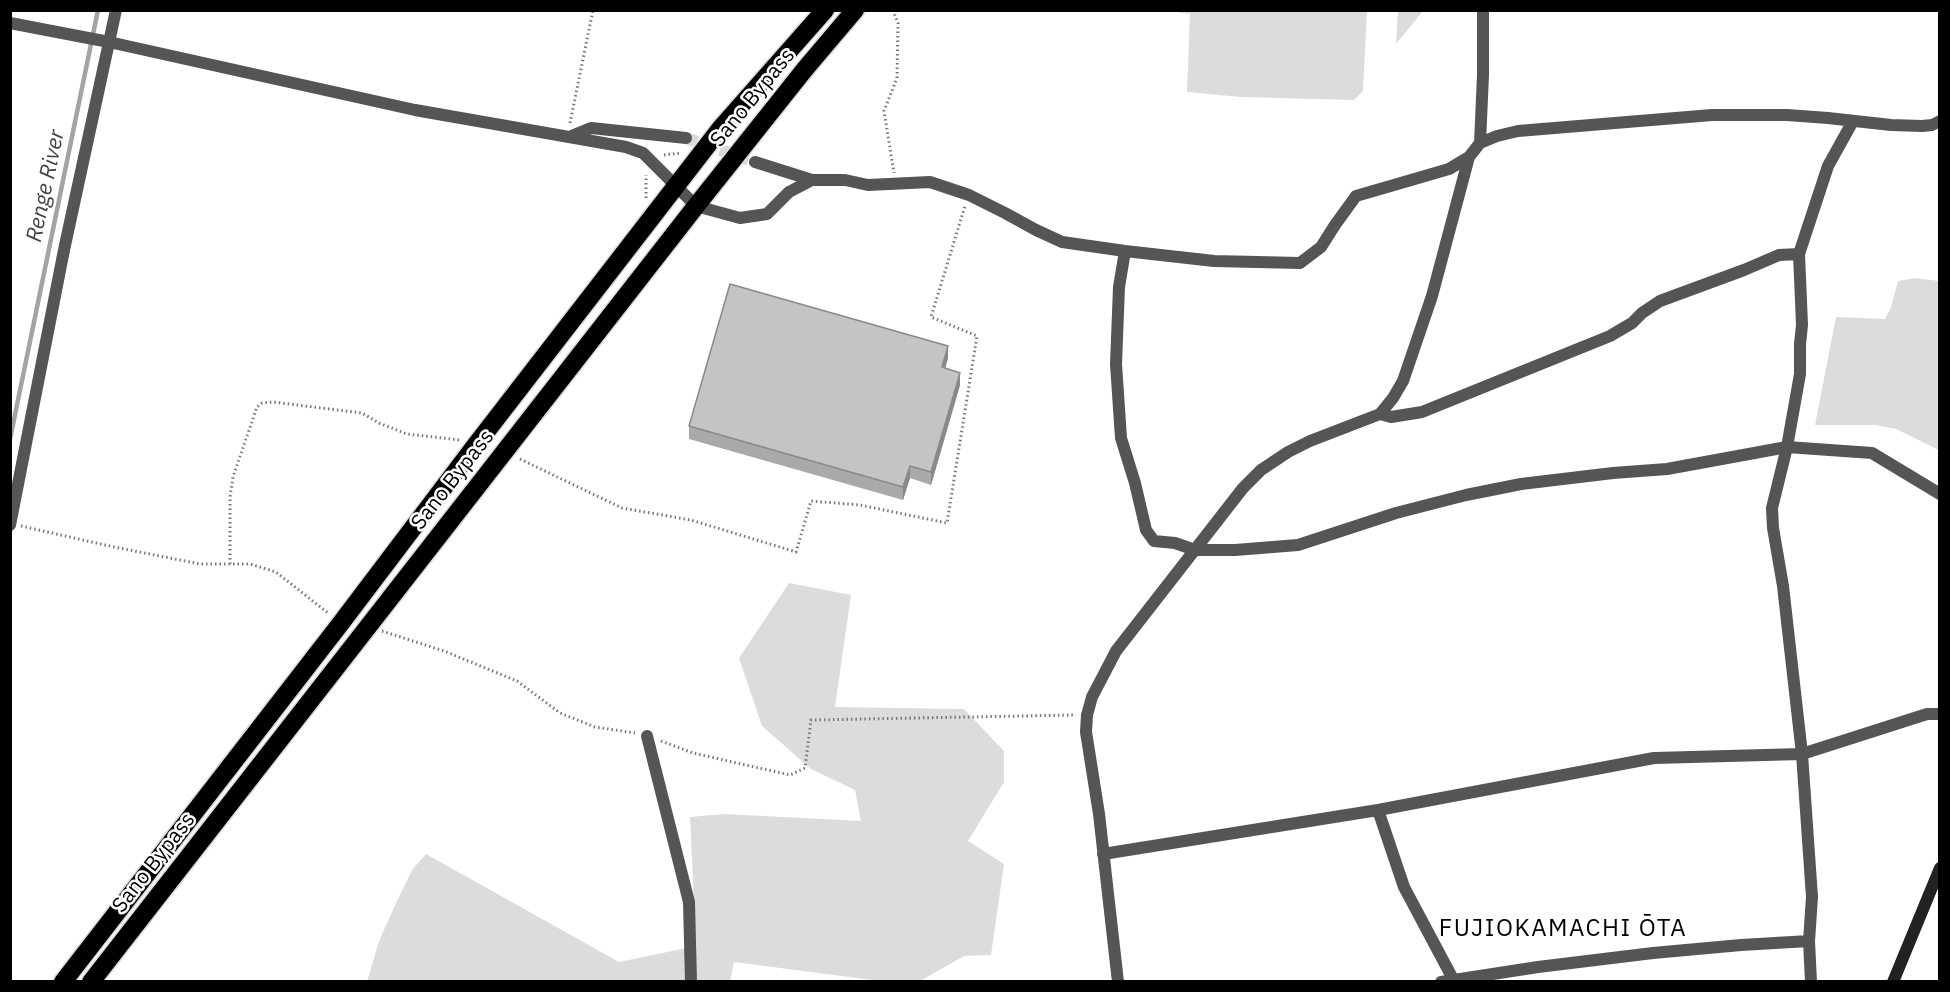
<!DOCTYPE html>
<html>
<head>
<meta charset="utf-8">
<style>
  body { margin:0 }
  #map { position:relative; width:1950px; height:992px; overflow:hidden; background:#fff; font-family:"IBM Plex Sans",sans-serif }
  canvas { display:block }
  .frame { position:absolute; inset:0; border:12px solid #000; pointer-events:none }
</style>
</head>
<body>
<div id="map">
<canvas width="1950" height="992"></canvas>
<div class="frame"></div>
</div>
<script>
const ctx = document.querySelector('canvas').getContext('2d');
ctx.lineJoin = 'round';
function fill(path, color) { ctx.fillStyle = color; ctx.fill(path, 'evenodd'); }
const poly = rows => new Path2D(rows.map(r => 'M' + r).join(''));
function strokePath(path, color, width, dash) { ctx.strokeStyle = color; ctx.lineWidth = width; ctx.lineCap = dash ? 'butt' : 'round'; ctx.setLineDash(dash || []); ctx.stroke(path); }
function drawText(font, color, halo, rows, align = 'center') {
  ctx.font = font + ' "IBM Plex Sans",sans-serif'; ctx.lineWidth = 5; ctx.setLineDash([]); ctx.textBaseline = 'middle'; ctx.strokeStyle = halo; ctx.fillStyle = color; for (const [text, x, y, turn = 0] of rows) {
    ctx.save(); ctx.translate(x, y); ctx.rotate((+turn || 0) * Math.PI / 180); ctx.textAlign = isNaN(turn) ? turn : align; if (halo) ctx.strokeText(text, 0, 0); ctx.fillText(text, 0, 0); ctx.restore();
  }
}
fill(poly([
  [1172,11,1367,11,1363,91,1354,100,1241,97,1187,92,1190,14],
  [1398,11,1423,11,1396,44],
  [1916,278,1939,281,1939,450,1896,429,1875,425,1815,425,1836,317,1885,319,1891,307,1898,281],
  [789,583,851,595,835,707,964,709,1004,751,1004,782,968,841,1004,864,991,955,964,956,920,981,880,981,734,962,730,981,367,982,379,941,398,899,412,870,426,854,619,962,696,946,690,817,725,814,861,821,855,790,811,769,762,726,739,658]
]), '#dcdcdc');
strokePath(poly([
  [10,439,98,10]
]), '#a3a3a3', 4.5);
strokePath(poly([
  [686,138,755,162]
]), '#d9d9d9', 12, [12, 6]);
const highway = poly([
  [63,982,341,623,475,446,720,129,825,10],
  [91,982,696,206,805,69,855,10]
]);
strokePath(highway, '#dbdbdb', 21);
strokePath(poly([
  [893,10,898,23,897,78,884,111,894,173],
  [570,123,593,10],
  [664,155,681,153],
  [646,198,646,175],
  [520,459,622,508,691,520,796,552,811,501,860,505,947,523,977,336,931,317,965,206],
  [21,526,114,547,200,564,250,564,276,572,328,613],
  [230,564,230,497,233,477,257,407,262,403,273,402,362,413,379,423,407,434,460,440],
  [382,631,444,651,517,681,560,713,595,727,635,733],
  [661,741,693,753,790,775,805,768,811,720,1074,715]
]), '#777', 3, [1.5, 3]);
strokePath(poly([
  [10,23,109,42,415,110,626,147,643,153,696,206,740,218,767,214,789,192,812,180,845,180,868,185,930,182,969,195,1005,213,1036,230,1062,242,1125,251,1214,261,1300,263,1321,247,1335,225,1356,196,1449,169,1469,157],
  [569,137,591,128,686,138],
  [1480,143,1483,75,1483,10],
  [755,162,812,180],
  [1125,251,1119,287,1116,364,1121,438,1135,483,1146,530,1154,541,1175,543,1195,550,1235,550,1298,545,1396,513,1466,495,1521,484,1613,473,1667,469,1787,447,1872,453,1940,494],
  [1380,414,1391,417,1422,412,1610,336,1632,323,1642,313,1660,301,1744,270,1779,255,1799,254],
  [10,525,64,250,116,10],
  [647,736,689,902,691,982],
  [1378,810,1404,887,1453,979],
  [1103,854,1378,810,1654,758,1802,754,1927,714,1940,714],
  [1118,982,1099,814,1086,732,1087,715,1092,697,1116,651,1243,488,1261,470,1288,452,1310,441,1380,414,1393,398,1403,381,1432,296,1469,157,1480,143,1497,136,1518,131,1712,115,1787,115,1828,118,1891,125,1922,126,1932,125,1940,121],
  [1441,982,1538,967,1653,953,1741,945,1809,941],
  [1811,982,1809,941,1812,897,1802,754,1783,586,1773,528,1772,508,1787,447,1800,374,1800,344,1802,325,1799,254,1828,166,1853,121]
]), '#555', 12);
strokePath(poly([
  [1893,982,1940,868]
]), '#222', 12);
strokePath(highway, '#000', 18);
fill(poly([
  [948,358,945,368,960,385,931,485,910,478,903,500,689,439,689,426]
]), '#a9a9a9');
fill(poly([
  [948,346,948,358,942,380,942,367],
  [960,373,960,385,931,485,931,472],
  [910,466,910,478,903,500,903,487]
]), '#898989');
const building = poly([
  [730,284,948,346,942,367,960,373,931,472,910,466,903,487,689,426,730,284]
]);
fill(building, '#c4c4c4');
strokePath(building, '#898989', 1.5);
drawText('21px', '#000', '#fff', [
  ["Sano Bypass",753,98,-51],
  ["Sano Bypass",453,480,-52],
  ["Sano Bypass",154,863,-52]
]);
drawText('italic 22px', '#444', '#fff', [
  ["Renge River",46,186,-78]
]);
ctx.letterSpacing = '1.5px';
drawText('24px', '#000', '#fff', [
  ["FUJIOKAMACHI ŌTA",1563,929]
]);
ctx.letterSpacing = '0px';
</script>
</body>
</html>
